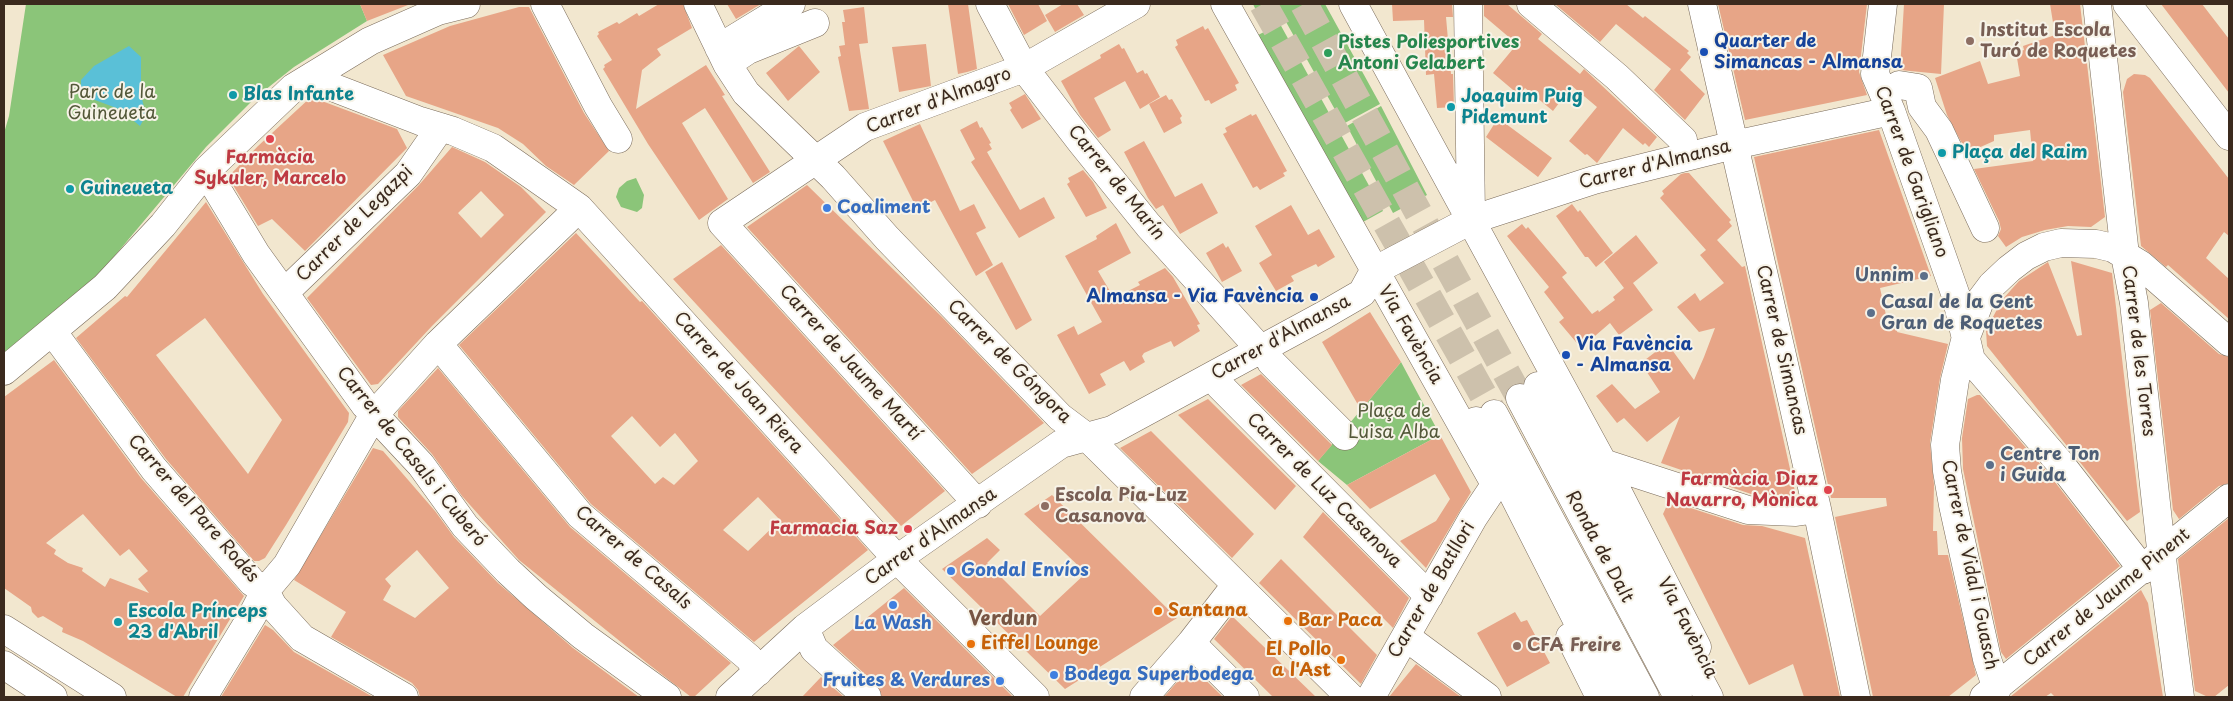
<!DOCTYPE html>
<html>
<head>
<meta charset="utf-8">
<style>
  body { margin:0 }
  #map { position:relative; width:2233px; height:701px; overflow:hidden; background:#f2e7cf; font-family:"Playpen Sans",sans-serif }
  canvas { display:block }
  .frame { position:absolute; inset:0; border:5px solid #3b2a1e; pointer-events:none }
</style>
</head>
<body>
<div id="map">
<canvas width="2233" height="701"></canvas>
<div class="frame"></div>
</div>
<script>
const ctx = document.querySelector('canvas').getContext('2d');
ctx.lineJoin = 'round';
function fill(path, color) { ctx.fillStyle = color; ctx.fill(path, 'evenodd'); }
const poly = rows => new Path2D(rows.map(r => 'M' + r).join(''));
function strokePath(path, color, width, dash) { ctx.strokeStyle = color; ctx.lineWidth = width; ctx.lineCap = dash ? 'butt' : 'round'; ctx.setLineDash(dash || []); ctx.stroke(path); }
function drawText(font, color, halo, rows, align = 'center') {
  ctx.font = font + ' "Playpen Sans",sans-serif'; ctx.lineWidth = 4; ctx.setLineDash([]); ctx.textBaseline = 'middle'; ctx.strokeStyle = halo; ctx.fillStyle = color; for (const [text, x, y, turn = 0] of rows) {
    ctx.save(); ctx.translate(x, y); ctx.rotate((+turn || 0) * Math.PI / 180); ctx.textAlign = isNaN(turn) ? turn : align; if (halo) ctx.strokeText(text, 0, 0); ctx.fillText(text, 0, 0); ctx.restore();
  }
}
fill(poly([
  [26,4,360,4,367,21,294,67,255,98,206,147,86,290,4,355,4,133,9,116],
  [1253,4,1269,4,1383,211,1363,222,1258,35,1266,31],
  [1276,4,1325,4,1380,104,1343,124],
  [1381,106,1427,195,1393,213,1347,126],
  [636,178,644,195,642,208,637,212,621,207,616,197,619,188,627,181],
  [1401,362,1440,435,1347,485,1318,461]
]), '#8bc579');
fill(poly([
  [129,46,141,57,141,95,146,115,140,126,119,109,87,97,81,87,81,80,94,66]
]), '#5ac0d7');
fill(poly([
  [360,4,408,4,408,5,367,21],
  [659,4,683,4,692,28,657,49,661,55,642,70,636,109,706,65,725,95,722,96,770,172,753,183,705,108,682,123,728,199,699,220,648,144,603,69,605,67,604,65,612,60,597,36,599,34,598,32,617,22,619,24,637,13,639,16],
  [727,4,761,4,736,19],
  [948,4,968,4,977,69,967,72,958,74],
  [1008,4,1038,4,1047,21,1024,35],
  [1063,4,1077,4,1084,15,1055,32,1045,15],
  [1392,4,1452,4,1453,17,1446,17,1451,74,1453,74,1454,107,1437,108,1434,74,1426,75,1424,20,1393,21],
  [1484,4,1507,4,1542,34,1538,39,1580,74,1584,69,1657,137,1649,147,1645,143,1643,145,1623,128,1597,163,1587,154,1585,155,1569,141,1597,107,1572,86,1553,111,1525,88,1519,95,1493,73,1517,44,1484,16],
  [1555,4,1626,4,1643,18,1645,16,1689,51,1687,53,1691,57,1680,70,1705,94,1685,120,1654,90,1671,69,1616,24,1600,42],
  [1718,4,1867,4,1859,72,1867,95,1745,120],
  [1904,4,1944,4,1941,74,1900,70],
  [2050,4,2080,4,2105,217,2091,227,2068,226,2045,230,2022,237,2006,247,1998,236,2001,229,1999,221,1974,169,2033,161,2030,130,1994,135,1994,141,1967,153,1947,115,1935,78,1980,61,1988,84,2020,76,2016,52,2024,50,2023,46,2055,35],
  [2161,4,2202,4,2229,39,2229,93],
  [519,7,529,7,584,113,609,151,574,185,546,166,523,144,498,128,406,96,383,55,450,26],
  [864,7,868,43,859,44,869,109,849,111,838,57,841,56,839,46,845,45,842,22,845,22,843,10],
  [1203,26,1205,30,1208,28,1239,83,1235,85,1237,90,1211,104,1209,100,1205,101,1175,47,1178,45,1176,40],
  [926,44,931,86,899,92,892,47],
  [1119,44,1122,49,1124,48,1137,73,1143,70,1145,74,1147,73,1160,97,1140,109,1125,81,1094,98,1111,130,1098,138,1080,115,1061,81,1101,58,1100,55],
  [799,46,820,72,788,101,766,73],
  [2134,74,2145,75,2150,78,2229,179,2229,236,2224,232,2206,258,2229,279,2229,319,2168,265,2166,267,2141,246,2123,92,2127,79],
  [1025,94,1041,119,1022,129,1010,110,1012,108,1009,103],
  [1166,95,1169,100,1172,99,1182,116,1180,118,1182,123,1164,133,1149,104],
  [311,97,397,129,407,148,305,251,272,219,258,226,228,177,258,146],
  [1251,114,1252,116,1256,114,1287,171,1283,173,1285,176,1260,190,1257,186,1253,188,1223,134,1227,132,1225,128],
  [1498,118,1552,158,1538,177,1486,137],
  [977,121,980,128,982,127,991,143,989,144,992,149,987,152,1020,210,1044,197,1055,218,1019,238,971,162,975,159,960,130],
  [920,124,960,211,974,204,986,228,976,233,993,265,976,276,935,200,917,209,883,141],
  [1879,130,1931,276,1880,288,1888,324,1898,327,1897,332,1948,344,1940,378,1930,443,1934,485,1933,531,1937,531,1938,555,1948,555,1976,675,1948,697,1873,697,1835,517,1887,506,1886,498,1831,498,1754,157],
  [1144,141,1175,197,1202,183,1218,213,1180,234,1163,205,1156,209,1148,198,1124,152],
  [452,147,485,162,521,187,546,212,432,326,378,384,371,385,307,298,419,185],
  [481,191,504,215,481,238,458,213],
  [1083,170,1093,182,1107,208,1086,217,1067,184,1070,182,1068,178],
  [1685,173,1689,173,1731,220,1729,222,1732,226,1717,240,1742,267,1745,266,1796,496,1751,494,1661,463,1680,416,1647,442,1624,418,1617,423,1596,396,1612,384,1635,409,1660,392,1641,363,1667,343,1694,380,1704,357,1715,328,1699,332,1677,307,1695,293,1700,301,1724,283,1700,255,1706,250,1660,198,1664,194,1662,191,1681,174],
  [807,185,941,316,1044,423,972,474,747,227],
  [206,202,263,294,349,413,348,422,286,525,265,558,259,561,254,561,166,459,76,338,125,296,127,297],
  [205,318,282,420,248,474,156,355],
  [1572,204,1578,212,1580,210,1613,253,1596,267,1588,257,1585,257,1556,216],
  [1291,205,1308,235,1319,229,1335,257,1318,267,1316,264,1291,276,1294,281,1276,291,1259,263,1272,255,1255,226],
  [1116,223,1131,253,1098,271,1114,298,1140,285,1138,282,1165,268,1173,277,1200,324,1197,325,1200,331,1174,347,1171,341,1144,353,1142,356,1145,362,1130,371,1124,361,1100,374,1106,385,1089,394,1057,335,1074,326,1078,335,1102,322,1065,256,1097,239,1096,236],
  [1522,224,1526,229,1528,227,1567,273,1562,277,1592,314,1598,310,1599,312,1615,300,1613,297,1624,288,1604,262,1636,235,1658,263,1633,283,1653,310,1619,335,1610,323,1581,348,1559,322,1564,318,1544,292,1549,287,1507,236],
  [576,233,640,302,642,301,868,550,754,642,591,504,459,345],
  [632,416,660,447,675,433,698,461,674,485,663,477,655,484,611,436],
  [758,497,780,520,748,551,723,530],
  [1223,243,1226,248,1228,246,1242,271,1222,282,1206,253],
  [721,245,945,491,901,526,673,279],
  [2071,261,2112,273,2140,512,2127,521,1987,346,1986,330,2002,300,2019,281,2048,262,2077,336,2082,335],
  [1002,262,1032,320,1016,330,985,272],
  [2161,303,2219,354,2229,357,2229,483,2219,486,2179,519,2173,510,2150,310],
  [1370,312,1401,362,1361,410,1322,342],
  [54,360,141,478,244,596,183,697,177,697,83,641,62,632,63,628,43,616,38,618,32,612,31,607,4,588,4,397],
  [83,514,120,556,129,549,148,571,138,579,149,593,110,578,105,587,82,571,83,568,68,563,54,554,56,550,46,543],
  [438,368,570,527,731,663,694,697,691,697,647,663,519,560,462,496,432,454,398,417,398,411],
  [1261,374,1332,445,1318,461,1241,385],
  [1977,395,1980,395,2048,473,2120,566,2006,659,2001,652,1963,469,1962,438,1968,399],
  [1208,399,1296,486,1275,510,1178,415],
  [1151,431,1254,534,1232,558,1120,448],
  [1440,435,1471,492,1426,568,1400,541,1436,521,1450,499,1435,474,1370,509,1347,485],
  [373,448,383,451,435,511,454,537,498,583,573,648,639,697,420,697,418,690,412,683,331,637,346,612,294,580],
  [417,550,449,588,415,618,383,600,391,586,385,579],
  [1052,495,1177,618,1065,689,942,569,987,538,1000,550,987,563,1040,616,1086,573,1024,514],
  [1669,501,1743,525,1762,526,1805,538,1840,697,1804,697,1793,664,1749,685,1663,514],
  [1323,512,1409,598,1393,628,1303,537],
  [2229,518,2229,685,2214,697,2208,697,2195,691,2178,559],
  [1281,559,1377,655,1361,684,1259,583],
  [904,588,1013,697,882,697,877,685,833,645],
  [2141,590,2148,603,2163,697,2055,697,2051,693,2045,697,2010,697],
  [1515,612,1521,622,1527,620,1550,663,1507,687,1477,633],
  [1232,616,1316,697,1273,697,1214,639],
  [265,625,273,630,294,652,373,697,221,697],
  [1416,664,1461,697,1389,697],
  [1191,666,1223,697,1164,697],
  [821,677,844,697,802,697]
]), '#e7a587');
strokePath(poly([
  [1263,4,1494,414],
  [1304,4,1520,398]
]), '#cdc1ac', 28, [28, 14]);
const minor = poly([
  [545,4,598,106,618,139],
  [698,4,727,64,746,93,833,177,887,238,1060,417,1088,438,1350,697],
  [990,4,1024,68,1081,142,1148,225,1260,349],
  [1225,4,1495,484],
  [1353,4,1603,463,1697,647],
  [1468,4,1471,216],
  [1531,4,1617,77,1683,140],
  [1702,4,1817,509,1856,697],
  [1883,4,1875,74,1891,111,1956,296,1971,360,2060,463,2143,570],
  [2097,4,2125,255,2134,303,2164,576,2180,697],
  [2127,4,2229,136],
  [719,48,791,4],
  [727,64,748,50,815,23],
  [312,77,332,87,420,121,453,131,493,148,579,208,897,559,1035,697],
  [1899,85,1918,88,1922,107,1939,130,1985,228],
  [206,171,256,254,365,405,421,465,465,526,508,571,536,597,583,636,667,697],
  [284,293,408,174,440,128],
  [52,331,154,469,252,582,265,591,273,606,302,638,404,697],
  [438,344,580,515,749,658,758,672],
  [1271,362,1345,436],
  [4,371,105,287,163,225,206,171,293,88,370,41,438,11,466,4],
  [1220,386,1429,596],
  [1603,463,1748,510,1796,512,1817,509],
  [978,504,722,223,865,127,1024,68,1136,4],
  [805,628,814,649,867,697],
  [4,629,112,697],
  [1406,637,1487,697],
  [1570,637,1600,697],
  [1191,643,1245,697],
  [4,665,53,697],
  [1997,689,1987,659,1953,505,1947,471,1945,445,1955,380,1966,337,1980,301,1992,285,2009,269,2026,256,2044,247,2061,243,2096,244,2113,248,2141,265,2229,342],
  [203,697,252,616,265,591,287,565,373,416,438,344,579,208],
  [730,697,805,628,897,559,1061,444,1112,430,1324,315,1362,293,1374,271,1471,220,1594,180,1734,145,1891,111],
  [1144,697,1191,643,1236,585],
  [1371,697,1473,518,1495,485],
  [1984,697,2229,498]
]);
const highway = poly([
  [1538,386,1574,445,1709,697],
  [1520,398,1678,697],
  [1494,414,1645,697],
  [1476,421,1616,697]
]);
strokePath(minor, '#7b6c5c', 29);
strokePath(highway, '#7b6c5c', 29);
strokePath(minor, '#fff', 28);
strokePath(highway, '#fff', 28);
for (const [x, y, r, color] of [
  [1970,41,5,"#8d6e63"],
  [1704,52,5,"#1a4fb4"],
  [1328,53,5,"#2e9e5b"],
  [233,95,5,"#0f9aa8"],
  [1451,107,5,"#0f9aa8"],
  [270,139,5,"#e0444e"],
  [1942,153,5,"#0f9aa8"],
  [70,189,5,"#0f9aa8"],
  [827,208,5,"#3f7fe0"],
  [1924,276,5,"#5c6f8a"],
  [1314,297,5,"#1a4fb4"],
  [1871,313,5,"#5c6f8a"],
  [1566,355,5,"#1a4fb4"],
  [1990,465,5,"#5c6f8a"],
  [1828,490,5,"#e0444e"],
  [1045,506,5,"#8d6e63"],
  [908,529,5,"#e0444e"],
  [951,571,5,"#3f7fe0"],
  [893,605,5,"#3f7fe0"],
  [1158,611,5,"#e8710a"],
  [1288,621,5,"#e8710a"],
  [118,622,5,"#0f9aa8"],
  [971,644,5,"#e8710a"],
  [1517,646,5,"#8d6e63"],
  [1341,660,5,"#e8710a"],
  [1054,675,5,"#3f7fe0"],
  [1000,681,5,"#3f7fe0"]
]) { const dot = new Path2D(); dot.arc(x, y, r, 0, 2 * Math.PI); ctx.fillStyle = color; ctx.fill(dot); strokePath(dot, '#f7f3e8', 2); }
drawText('bold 18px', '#785e54', '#f7f3e8', [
  ["Institut Escola",1980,31],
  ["Turó de Roquetes",1980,52],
  ["Escola Pia-Luz",1055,496],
  ["Casanova",1055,517],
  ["CFA Freire",1527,646]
], 'left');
drawText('bold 18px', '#164399', '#f7f3e8', [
  ["Quarter de",1714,42],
  ["Simancas - Almansa",1714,63],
  ["Almansa - Via Favència",1304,297,"right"],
  ["Via Favència",1576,345],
  ["- Almansa",1576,366]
], 'left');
drawText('bold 18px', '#27864d', '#f7f3e8', [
  ["Pistes Poliesportives",1338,43],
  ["Antoni Gelabert",1338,64]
], 'left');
drawText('18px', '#535839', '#f7f3e8', [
  ["Parc de la",112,93],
  ["Guineueta",112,114],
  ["Plaça de",1394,412],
  ["Luisa Alba",1394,433]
]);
drawText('bold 18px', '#0d838f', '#f7f3e8', [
  ["Blas Infante",243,95],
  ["Joaquim Puig",1461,97],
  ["Pidemunt",1461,118],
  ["Plaça del Raim",1952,153],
  ["Guineueta",80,189],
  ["Escola Prínceps",128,612],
  ["23 d'Abril",128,633]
], 'left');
drawText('18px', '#3b2a1e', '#f7f3e8', [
  ["Carrer d'Almagro",939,101,-21],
  ["Carrer d'Almansa",1655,165,-14],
  ["Carrer de Garigliano",1911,172,70],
  ["Carrer de Marín",1116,183,51],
  ["Carrer de Legazpi",355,224,-45],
  ["Via Favència",1410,335,60],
  ["Carrer d'Almansa",1281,338,-29],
  ["Carrer de Simancas",1781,350,77],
  ["Carrer de les Torres",2138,351,83],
  ["Carrer de Góngora",1009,362,45],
  ["Carrer de Jaume Martí",850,363,48],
  ["Carrer de Joan Riera",738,383,48],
  ["Carrer de Casals i Cuberó",411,457,51],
  ["Carrer de Luz Casanova",1324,491,45],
  ["Carrer del Pare Rodés",193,509,49],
  ["Carrer d'Almansa",931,537,-35],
  ["Ronda de Dalt",1599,547,62],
  ["Carrer de Casals",633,558,41],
  ["Carrer de Vidal i Guasch",1969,565,78],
  ["Carrer de Batllori",1432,590,-60],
  ["Carrer de Jaume Pinent",2107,598,-39],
  ["Via Favència",1687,628,63]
]);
drawText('bold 18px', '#be3a42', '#f7f3e8', [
  ["Farmàcia",270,158,"center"],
  ["Sykuler, Marcelo",270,179,"center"],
  ["Farmàcia Diaz",1818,480],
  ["Navarro, Mònica",1818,501],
  ["Farmacia Saz",898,529]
], 'right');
drawText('bold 18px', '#366cbe', '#f7f3e8', [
  ["Coaliment",837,208],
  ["Gondal Envíos",961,571],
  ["La Wash",893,624,"center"],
  ["Bodega Superbodega",1064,675],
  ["Fruites & Verdures",990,681,"right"]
], 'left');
drawText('bold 18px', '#4e5e75', '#f7f3e8', [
  ["Unnim",1914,276,"right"],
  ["Casal de la Gent",1881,303],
  ["Gran de Roquetes",1881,324],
  ["Centre Ton",2000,455],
  ["i Guida",2000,476]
], 'left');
drawText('bold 18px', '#c56008', '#f7f3e8', [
  ["Santana",1168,611],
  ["Bar Paca",1298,621],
  ["Eiffel Lounge",981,644],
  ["El Pollo",1331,650,"right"],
  ["a l'Ast",1331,671,"right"]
], 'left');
drawText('bold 20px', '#775543', '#f7f3e8', [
  ["Verdun",1003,619]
]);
</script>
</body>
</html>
